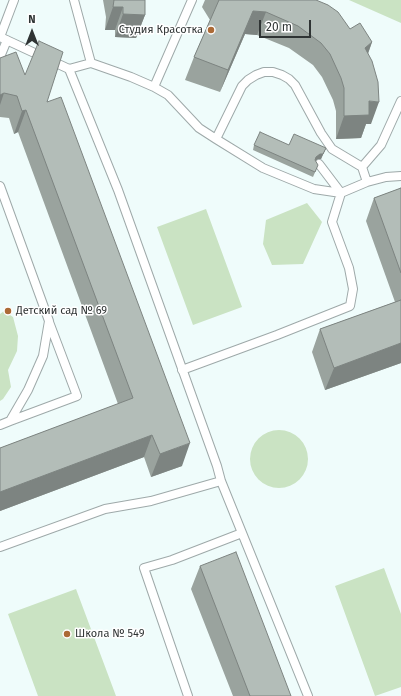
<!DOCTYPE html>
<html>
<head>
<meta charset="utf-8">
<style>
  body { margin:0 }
  #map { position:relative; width:401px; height:696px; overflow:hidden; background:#effcfb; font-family:"Fira Sans",sans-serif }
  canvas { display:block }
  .north { position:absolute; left:12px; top:12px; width:40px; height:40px; -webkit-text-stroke:3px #fff; paint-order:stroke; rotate:0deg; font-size:11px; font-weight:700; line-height:16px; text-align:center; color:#2f3434 }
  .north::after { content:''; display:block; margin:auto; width:14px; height:18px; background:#2f3434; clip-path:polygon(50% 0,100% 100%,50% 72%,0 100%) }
  .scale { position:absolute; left:259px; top:20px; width:52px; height:18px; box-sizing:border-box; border:2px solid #2f3434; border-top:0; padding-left:5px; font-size:12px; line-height:14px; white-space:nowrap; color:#2f3434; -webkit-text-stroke:3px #fff; paint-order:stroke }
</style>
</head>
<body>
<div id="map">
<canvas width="401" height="696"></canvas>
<div class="north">N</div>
<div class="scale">20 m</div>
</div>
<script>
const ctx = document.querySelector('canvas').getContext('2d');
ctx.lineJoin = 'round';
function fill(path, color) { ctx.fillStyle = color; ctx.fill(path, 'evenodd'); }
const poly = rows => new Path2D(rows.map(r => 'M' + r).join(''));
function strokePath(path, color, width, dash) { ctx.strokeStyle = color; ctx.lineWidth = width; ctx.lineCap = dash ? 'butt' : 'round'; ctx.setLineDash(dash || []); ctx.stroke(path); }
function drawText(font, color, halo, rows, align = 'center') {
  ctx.font = font + ' "Fira Sans",sans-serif'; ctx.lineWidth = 3; ctx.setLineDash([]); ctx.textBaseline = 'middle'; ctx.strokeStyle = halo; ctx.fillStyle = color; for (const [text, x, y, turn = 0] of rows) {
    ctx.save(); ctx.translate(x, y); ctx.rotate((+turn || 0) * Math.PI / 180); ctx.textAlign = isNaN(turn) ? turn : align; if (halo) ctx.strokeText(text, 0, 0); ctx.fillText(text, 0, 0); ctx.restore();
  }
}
fill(poly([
  [349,0,401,0,401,23],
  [307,203,322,222,303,264,272,265,263,244,266,220],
  [206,209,242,307,193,325,157,227],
  [4,311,13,317,18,336,17,351,8,370,11,387,3,399,0,401,0,314],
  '250 459a29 29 0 1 1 58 0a29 29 0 1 1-58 0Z',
  [384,568,401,614,401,687,375,696,335,586],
  [76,589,116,696,38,696,8,614]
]), '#cae3c3');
const lane = poly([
  [74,0,91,63],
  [0,37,69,69,91,63,131,77,154,87,168,95,199,128,216,139,263,168,314,189,341,193,367,182,386,177,401,176],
  [0,37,14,0],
  [0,57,7,40],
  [69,69,118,190,217,466,221,481,308,696],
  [154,87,192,0],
  [216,139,242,86,248,80,256,75,264,72,273,72,282,75,289,79,295,85,321,133,332,149,362,167],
  [367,182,362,167,381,145,401,101],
  [0,186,49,321,43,356,28,390,10,421,0,425],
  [182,370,277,335,350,306,353,289,349,268,332,222,341,193,319,164],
  [10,421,77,396,49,322],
  [0,547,105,509,151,501,221,481],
  [188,696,144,568,172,560,242,533]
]);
strokePath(lane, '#9ea9a9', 10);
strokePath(lane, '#fff', 8);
fill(poly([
  [103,0,145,0,145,15,136,38,115,37,115,30,105,30,106,17],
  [205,0,316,0,350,29,372,42,368,54,371,124,366,124,361,138,336,139,336,111,333,100,322,77,313,65,289,48,257,35,245,34,220,92,185,80,194,57,210,20,202,7],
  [0,58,25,75,47,102,182,466,151,477,144,457,0,511,0,448,118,404,18,132,14,134,9,118,0,117],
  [254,145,326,148,321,159,318,159,315,161,316,170,313,177,253,150],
  [401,188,401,363,325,390,312,352,320,329,395,302,366,221,374,198],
  [200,566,291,696,233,696,191,589]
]), '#9aa39e');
fill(poly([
  [113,7,123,7,115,30,105,30],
  [253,11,266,12,257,35,245,34,220,92,228,70],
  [123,14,145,15,136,38,115,37],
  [372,42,364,64,365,48],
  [4,93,0,105,0,95],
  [369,101,379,102,371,124,366,124,361,138,336,139,344,116],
  [26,110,18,132,14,134,22,111],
  [326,148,321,159,318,159,314,162,316,157],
  [401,343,401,363,325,390,334,368],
  [152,435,144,457,0,511,0,492],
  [190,443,182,466,151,477,160,454]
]), '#7d8481');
const building = poly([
  [114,0,145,0,145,15,123,14,123,7,113,7,114,0],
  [219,0,316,0,328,5,338,12,350,29,360,23,372,42,365,48,372,61,378,82,379,102,369,101,369,115,344,116,344,88,341,78,330,54,321,43,298,26,266,12,253,11,228,70,194,57,219,0],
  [39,41,63,52,47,102,61,97,190,443,160,454,152,435,0,492,0,448,133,398,26,110,22,111,17,96,4,93,0,95,0,58,16,52,25,75,39,41],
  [260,132,289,145,294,134,326,148,323,154,320,154,316,157,315,160,318,165,315,172,254,145,260,132],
  [401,188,401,273,374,198,401,188],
  [401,300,401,343,334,368,320,329,401,300],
  [236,552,291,696,250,696,200,566,236,552]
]);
fill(building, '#b3bdb8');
strokePath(building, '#7d8481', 1);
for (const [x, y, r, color] of [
  [211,30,4,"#ac6a36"],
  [8,311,4,"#ac6a36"],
  [67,634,4,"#ac6a36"]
]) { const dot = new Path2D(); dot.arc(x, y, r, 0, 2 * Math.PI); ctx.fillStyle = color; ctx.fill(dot); strokePath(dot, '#fff', 1.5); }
drawText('11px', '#2f3434', '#fff', [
  ["Студия Красотка",203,30,"right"],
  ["Детский сад № 69",16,311],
  ["Школа № 549",75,634]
], 'left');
</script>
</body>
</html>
